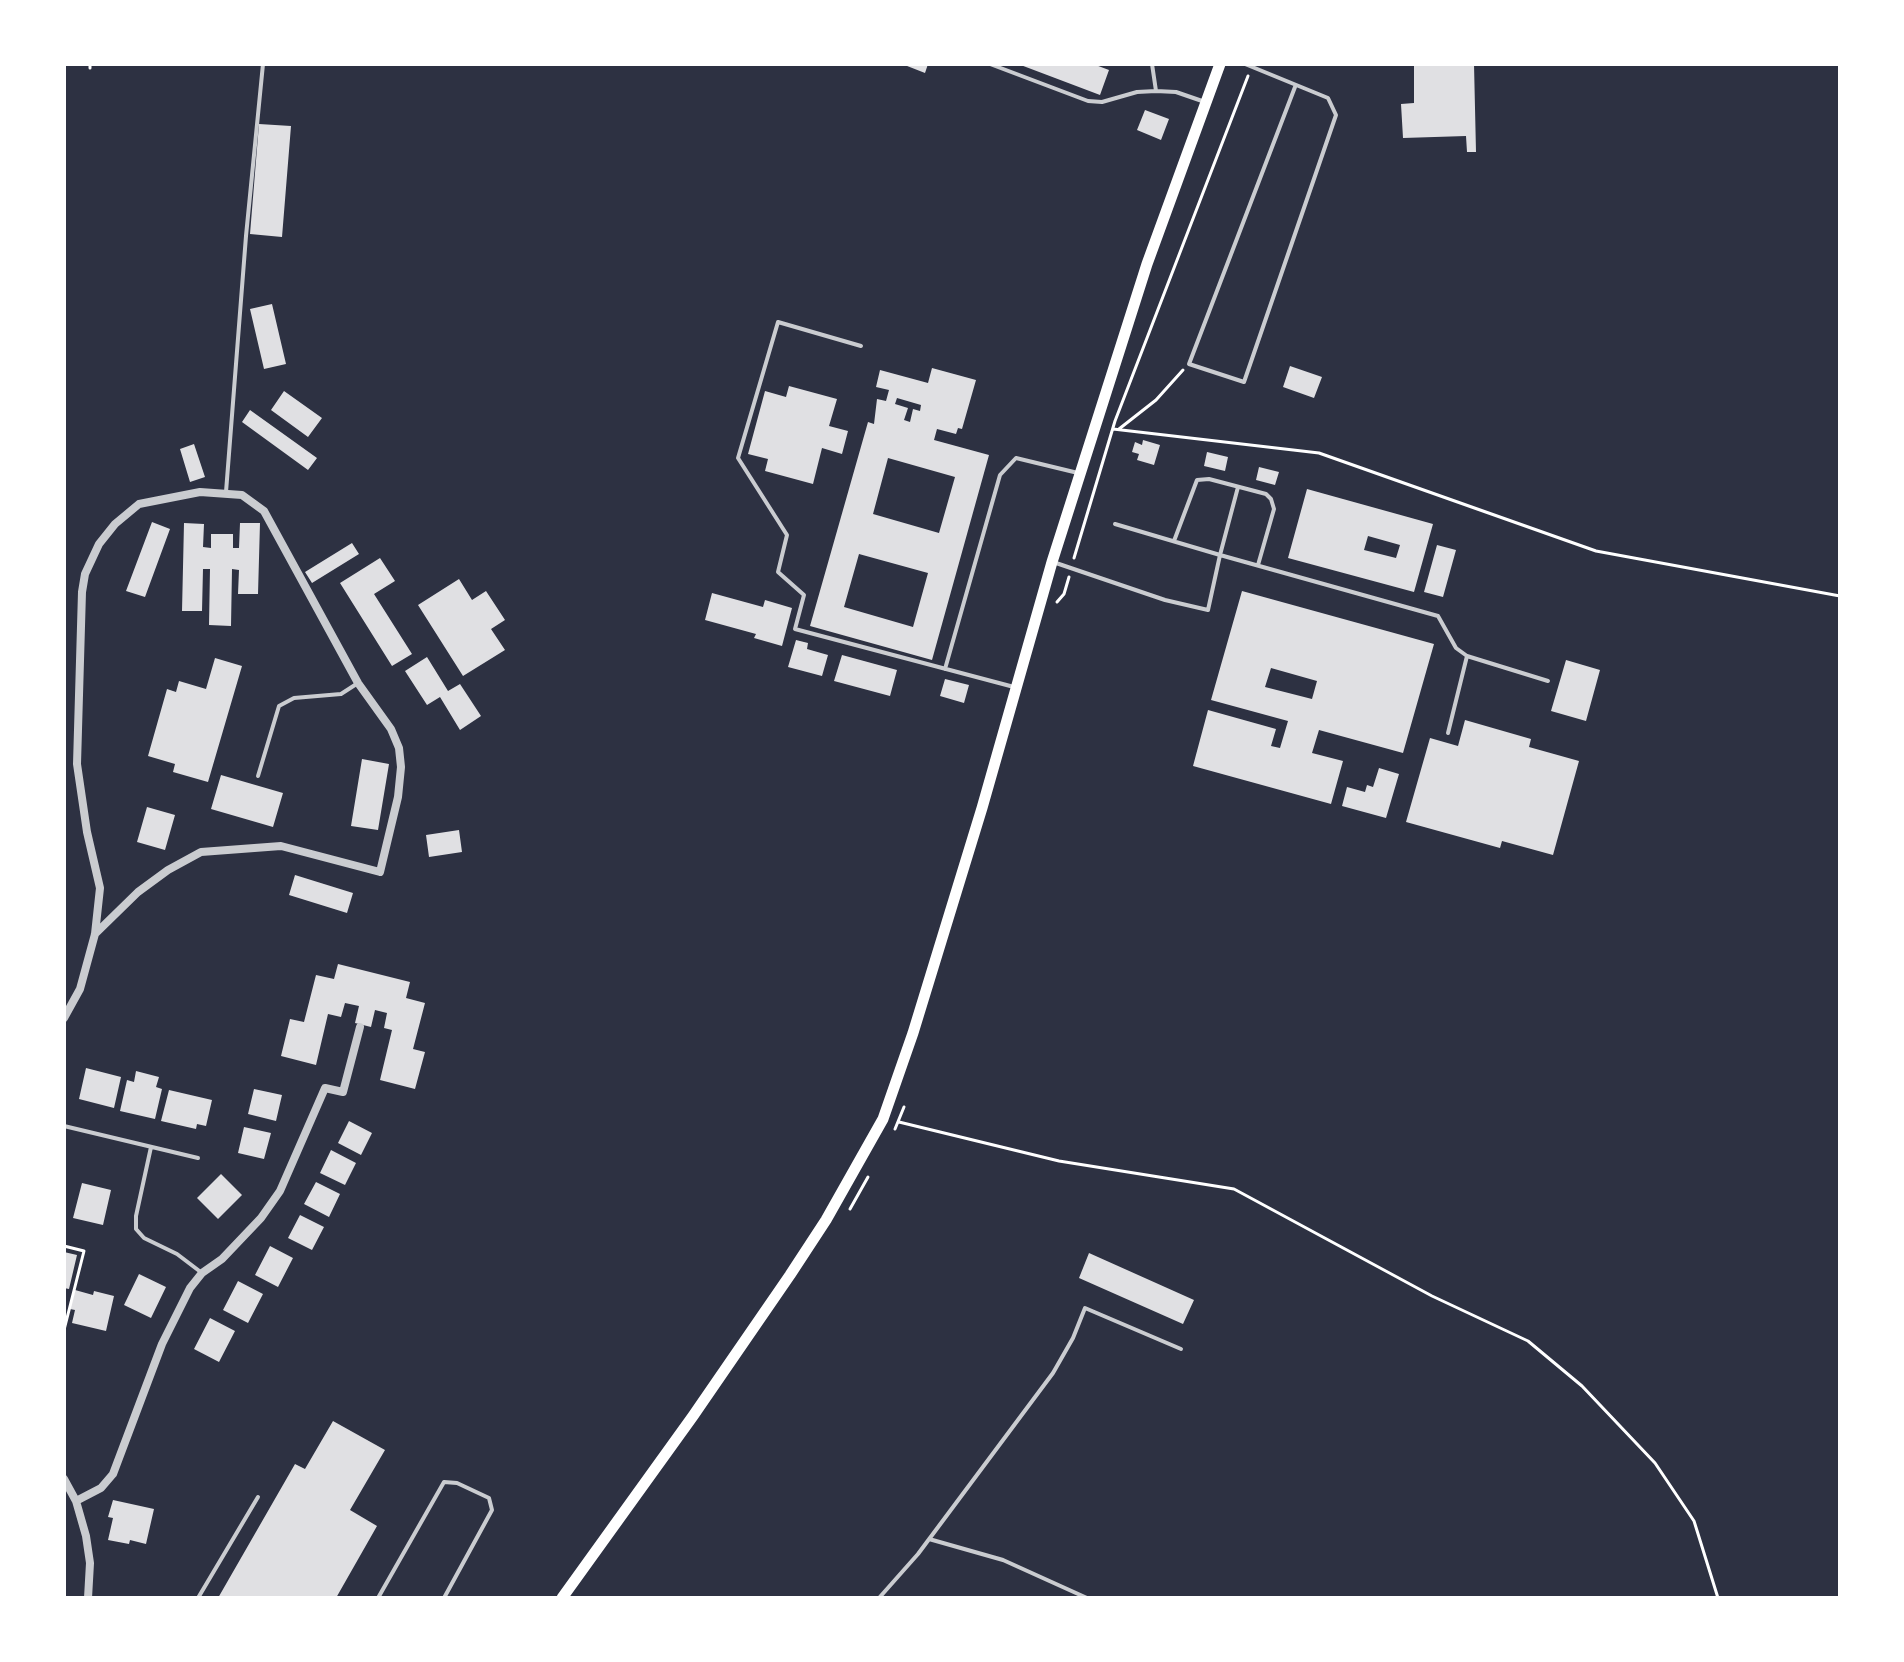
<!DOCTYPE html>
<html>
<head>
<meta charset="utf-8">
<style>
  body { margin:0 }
  #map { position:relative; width:1904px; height:1662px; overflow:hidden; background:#2d3142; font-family:Spectral,serif }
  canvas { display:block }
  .frame { position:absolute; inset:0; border:66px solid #fff; pointer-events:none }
</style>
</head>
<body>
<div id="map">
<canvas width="1904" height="1662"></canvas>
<div class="frame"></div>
</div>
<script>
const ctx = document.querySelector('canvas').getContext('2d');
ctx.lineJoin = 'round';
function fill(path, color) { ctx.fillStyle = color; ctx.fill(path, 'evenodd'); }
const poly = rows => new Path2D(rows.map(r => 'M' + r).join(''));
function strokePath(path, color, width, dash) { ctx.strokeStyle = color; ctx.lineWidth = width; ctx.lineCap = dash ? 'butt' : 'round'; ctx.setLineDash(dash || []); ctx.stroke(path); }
fill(poly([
  [902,64,928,64,925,73],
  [1018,64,1093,64,1109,70,1100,95],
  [1414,64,1474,64,1476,152,1467,152,1466,136,1403,138,1401,104,1414,103],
  [1145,110,1169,119,1161,140,1137,130],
  [259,124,291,126,282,237,250,234],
  [272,304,286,364,264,369,250,309],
  [1290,366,1322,377,1314,398,1283,387],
  [932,368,976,380,962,429,958,428,956,434,937,429,934,440,989,455,932,660,810,626,868,422,874,424,877,399,886,401,889,390,876,387,880,370,928,383],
  [897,398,921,405,920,411,913,409,910,422,904,420,908,408,895,404],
  [888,458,955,477,939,533,873,514],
  [859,554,928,573,913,627,844,607],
  [789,386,837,399,829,426,848,431,842,454,822,448,813,484,765,471,768,459,748,454,765,391,786,397],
  [284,391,322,418,308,437,271,410],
  [250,410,317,458,308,470,242,422],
  [1143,440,1160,445,1154,465,1137,460,1139,454,1132,452,1135,442,1142,445],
  [194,444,205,477,190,482,180,449],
  [1207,452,1228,457,1225,471,1204,466],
  [1259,467,1279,472,1275,485,1256,480],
  [1307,489,1433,524,1414,592,1288,558],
  [1368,536,1400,545,1396,558,1364,550],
  [152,522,170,529,145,597,126,591],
  [184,523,204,524,203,547,211,548,211,534,233,534,233,548,239,548,240,523,260,523,258,594,238,594,239,570,232,569,231,626,209,625,210,569,203,569,202,611,182,611],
  [352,543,359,554,312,583,305,572],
  [1437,545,1456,550,1443,597,1424,592],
  [380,558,395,581,374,594,412,654,392,666,340,583],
  [459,579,472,600,486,591,505,620,491,629,505,650,463,676,418,605],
  [1242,591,1434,644,1403,753,1319,730,1312,753,1343,761,1331,804,1193,766,1208,710,1276,729,1271,746,1280,748,1288,721,1211,700],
  [1271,668,1317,681,1312,699,1265,687],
  [712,593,763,607,765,600,792,608,782,646,754,638,756,634,705,620],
  [796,640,808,643,807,649,828,655,822,676,788,667],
  [842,655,897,670,890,696,834,681],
  [427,657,448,691,460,684,481,716,460,730,440,697,427,705,405,671],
  [215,658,242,666,208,782,173,772,175,764,148,756,167,689,176,692,179,681,206,689],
  [1566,660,1600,670,1586,721,1551,711],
  [945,679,969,685,964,703,940,696],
  [1465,720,1531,739,1529,747,1579,761,1553,855,1502,841,1500,848,1406,822,1430,738,1458,746],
  [362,759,389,764,378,830,351,826],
  [1379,768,1399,774,1386,818,1342,806,1347,787,1365,792,1367,785,1373,787],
  [221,775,283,793,273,827,211,809],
  [147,807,175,815,165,850,137,842],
  [459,830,462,852,429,857,426,835],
  [295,875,353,893,347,913,289,895],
  [338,964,410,982,406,998,425,1003,413,1049,425,1052,415,1089,380,1080,392,1030,384,1028,387,1013,375,1010,371,1027,355,1023,359,1006,345,1003,341,1017,328,1014,316,1065,281,1056,290,1019,304,1022,316,975,334,979],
  [86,1068,121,1077,114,1108,79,1099],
  [136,1071,159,1077,156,1087,162,1089,155,1119,120,1111,127,1080,134,1082],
  [254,1089,282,1095,276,1121,248,1114],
  [169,1090,212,1100,206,1126,197,1124,196,1129,161,1121],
  [349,1121,372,1133,361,1155,338,1143],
  [244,1127,271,1133,264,1159,238,1153],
  [331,1150,356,1163,345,1185,320,1173],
  [221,1174,242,1195,218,1219,197,1198],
  [316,1182,340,1194,329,1217,304,1204],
  [82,1183,111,1190,103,1225,73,1218],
  [300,1215,324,1227,312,1250,288,1238],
  [270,1246,293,1258,278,1287,255,1275],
  [64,1252,77,1255,69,1289,64,1288],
  [1089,1253,1194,1300,1183,1324,1079,1278],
  [139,1274,166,1287,151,1318,124,1305],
  [238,1281,263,1294,248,1323,223,1310],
  [75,1290,93,1295,94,1291,114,1296,106,1331,72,1323,75,1310,70,1309],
  [210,1318,235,1331,219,1362,194,1349],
  [333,1421,385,1450,350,1510,377,1526,336,1598,218,1598,295,1464,305,1469],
  [113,1500,154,1509,146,1544,130,1540,129,1544,108,1540,113,1518,108,1517]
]), '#e0e0e3');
strokePath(poly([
  [90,64,90,68],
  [1113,429,1319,453,1596,551,1840,596],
  [1119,429,1156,400,1183,370],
  [1074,558,1115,421,1248,76],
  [1057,602,1064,594,1069,577],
  [899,1122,1059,1161,1234,1189,1432,1296,1528,1341,1582,1386,1655,1463,1694,1521,1718,1598],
  [895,1129,904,1107],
  [850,1209,868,1177],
  [64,1246,84,1251,64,1330]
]), '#fff', 3);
strokePath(poly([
  [990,64,1088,101,1102,102,1137,92,1156,91],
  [1152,64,1156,91,1176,92,1205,102],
  [1245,64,1328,98,1336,115,1244,382,1189,364,1295,87],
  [861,346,778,322,738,458,787,535,778,572,804,595,795,629,1014,687],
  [226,492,246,236,263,64],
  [1115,524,1220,555,1238,487],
  [1174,541,1197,480,1209,479,1266,494,1271,499,1274,509,1258,565],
  [1056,563,1165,600,1208,610,1220,555,1438,616,1456,648,1467,656,1548,681],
  [945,669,1000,475,1016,458,1078,473],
  [1448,733,1467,656],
  [258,776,279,706,294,698,341,694,358,683],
  [64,1126,198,1158],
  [151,1147,136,1216,136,1229,144,1238,177,1254,202,1273],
  [929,1539,1003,1560,1087,1598],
  [198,1598,258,1497],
  [378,1598,444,1482,457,1483,489,1498,492,1510,444,1598],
  [879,1598,918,1554,1053,1373,1073,1338,1085,1308,1181,1349]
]), '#caccd0', 4);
strokePath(poly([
  [64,1018,80,989,95,934,100,888,87,832,77,764,82,592,85,574,99,544,115,524,139,504,200,492,242,495,264,511,358,683,391,729,399,748,401,767,398,797,380,872,281,846,201,852,168,870,138,892,95,934],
  [64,1479,76,1501,86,1536,90,1563,88,1598],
  [76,1501,101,1488,113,1474,162,1344,190,1288,202,1273,222,1259,261,1218,280,1191,325,1088,343,1092,360,1027]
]), '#caccd0', 8);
strokePath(poly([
  [562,1598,693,1416,790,1275,826,1220,883,1119,913,1033,982,808,1052,562,1147,264,1220,64]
]), '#fff', 11);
</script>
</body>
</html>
